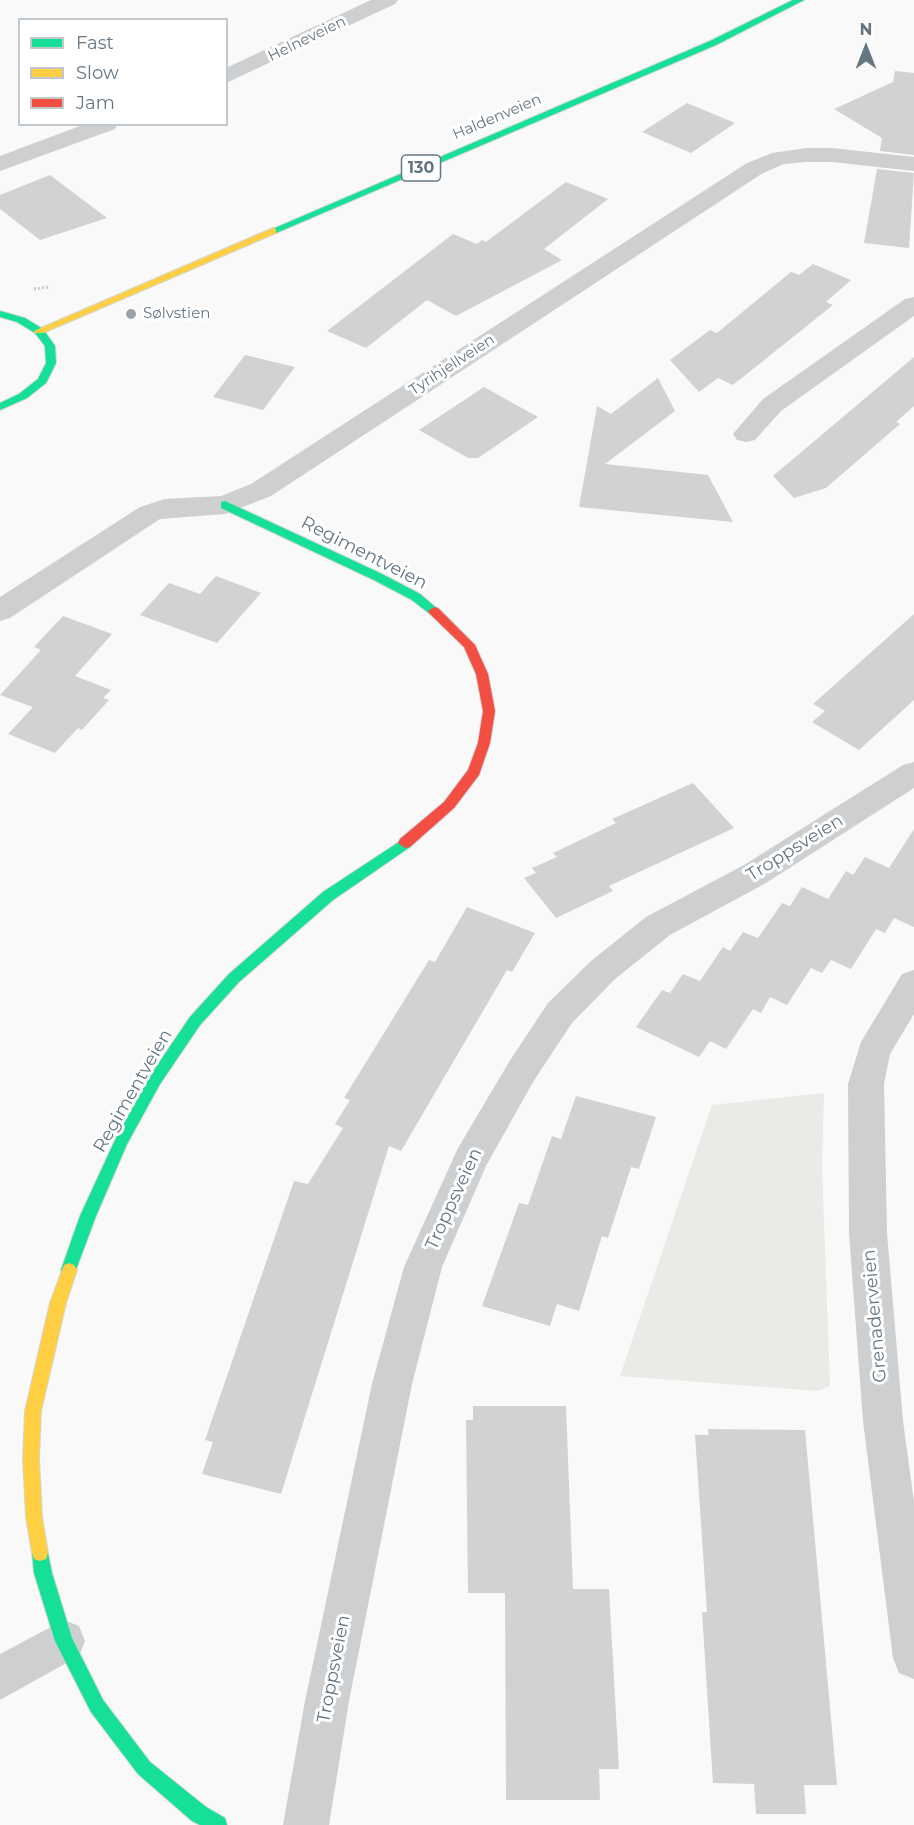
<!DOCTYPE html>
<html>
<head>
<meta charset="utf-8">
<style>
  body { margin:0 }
  #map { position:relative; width:914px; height:1825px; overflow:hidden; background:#f9f9f9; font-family:Montserrat,sans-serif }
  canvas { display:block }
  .legend { position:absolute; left:18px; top:18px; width:210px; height:108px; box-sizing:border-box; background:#fff; border:2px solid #c1c8cd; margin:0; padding:8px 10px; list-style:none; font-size:18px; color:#657683 }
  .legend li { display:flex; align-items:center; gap:12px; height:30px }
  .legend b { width:30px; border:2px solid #c1c8cd }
  .north { position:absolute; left:836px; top:18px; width:60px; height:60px; -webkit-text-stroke:4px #fff; paint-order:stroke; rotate:0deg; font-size:16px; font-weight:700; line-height:24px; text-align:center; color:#657683 }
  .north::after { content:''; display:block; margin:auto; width:21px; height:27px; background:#657683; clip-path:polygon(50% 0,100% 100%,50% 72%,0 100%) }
</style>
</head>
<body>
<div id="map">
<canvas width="914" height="1825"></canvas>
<ul class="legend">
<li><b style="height:8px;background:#16e098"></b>Fast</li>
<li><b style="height:8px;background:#ffcf43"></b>Slow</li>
<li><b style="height:8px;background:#f24e42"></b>Jam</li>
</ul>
<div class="north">N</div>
</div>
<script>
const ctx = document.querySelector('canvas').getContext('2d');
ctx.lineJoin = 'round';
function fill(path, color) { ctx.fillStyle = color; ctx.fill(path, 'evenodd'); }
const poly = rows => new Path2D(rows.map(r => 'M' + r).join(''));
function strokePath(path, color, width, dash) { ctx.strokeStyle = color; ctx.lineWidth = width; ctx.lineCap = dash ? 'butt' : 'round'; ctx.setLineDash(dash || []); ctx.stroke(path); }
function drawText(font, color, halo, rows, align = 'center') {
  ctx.font = font + ' Montserrat,sans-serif'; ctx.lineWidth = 6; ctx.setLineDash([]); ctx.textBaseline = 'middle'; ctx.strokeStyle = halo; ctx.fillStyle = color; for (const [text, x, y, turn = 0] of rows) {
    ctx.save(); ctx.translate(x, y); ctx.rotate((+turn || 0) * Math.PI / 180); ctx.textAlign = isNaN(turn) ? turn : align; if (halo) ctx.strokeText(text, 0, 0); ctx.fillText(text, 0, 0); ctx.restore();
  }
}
fill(poly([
  [824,1093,822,1167,830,1386,818,1391,620,1376,712,1105]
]), '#e8ebe6');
fill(poly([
  [895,71,914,73,914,155,880,151,882,138,834,109,893,82],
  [687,103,735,123,691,153,642,132],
  [877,169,914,173,909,248,864,243],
  [50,175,107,218,40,240,0,209,0,195],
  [566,182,608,199,544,249,562,260,456,316,427,300,366,348,327,331,453,234,477,244,482,240,486,242],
  [813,264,851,280,826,302,833,305,733,385,718,378,699,392,670,360,710,330,717,333,791,272,799,275],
  [245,355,295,367,263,410,213,397],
  [914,357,914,406,896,422,900,424,826,488,794,498,773,476],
  [658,378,675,411,605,464,708,475,733,522,579,507,597,406,611,414],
  [484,387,538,417,478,458,468,458,419,430],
  [216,576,261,593,217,643,140,615,169,583,200,594],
  [914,614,914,700,859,750,812,722,825,711,813,704],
  [63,616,112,634,75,676,111,690,103,698,109,700,82,730,78,728,55,753,8,734,33,707,0,695,41,650,34,647],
  [693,783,734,828,609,886,613,891,556,918,524,878,536,873,532,868,557,857,553,853,616,823,612,819],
  [914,829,914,927,894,918,885,933,876,929,851,969,831,960,822,973,811,968,787,1005,770,997,761,1013,753,1009,726,1049,710,1041,699,1057,636,1027,662,990,670,993,683,974,700,981,723,947,730,951,743,932,758,938,782,903,790,906,802,887,828,899,846,871,853,875,865,857,889,868],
  [467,907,535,933,512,972,507,970,401,1151,389,1146,281,1494,202,1474,213,1442,205,1440,294,1181,308,1184,343,1128,335,1124,350,1100,344,1098,429,960,435,962],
  [576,1096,656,1117,639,1169,631,1167,608,1238,602,1236,579,1311,557,1304,550,1326,482,1306,519,1203,528,1205,552,1136,561,1139],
  [473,1406,566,1406,573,1589,609,1589,619,1769,599,1769,600,1800,506,1800,505,1593,468,1593,466,1420,473,1420],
  [708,1429,805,1430,837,1785,804,1785,806,1814,756,1814,754,1784,713,1783,702,1612,707,1612,695,1435,709,1435]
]), '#d0d2d3');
const fast = poly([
  [793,0,804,0,716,45,276,233,268,231,710,41,793,0],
  [0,311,25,318,43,329,55,346,56,363,46,383,27,398,0,410,0,403,19,394,38,379,46,363,45,346,35,333,17,322,0,317,0,311],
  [225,501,382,574,420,594,440,611,434,615,430,614,412,600,374,580,221,508,221,502,225,501],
  [405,838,412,843,410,847,333,900,239,982,200,1025,160,1084,127,1144,96,1216,74,1275,69,1277,64,1275,61,1270,80,1216,116,1138,150,1076,190,1017,229,974,323,892,405,838],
  [40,1545,46,1547,48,1553,52,1573,72,1638,103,1700,150,1762,206,1807,225,1818,227,1825,200,1825,192,1821,138,1774,91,1712,55,1641,34,1573,32,1553,34,1547,40,1545]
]);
const slow = poly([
  [273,228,276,229,276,233,43,333,35,333,34,331,273,228],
  [69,1263,74,1265,77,1270,66,1303,41,1411,39,1459,42,1517,48,1553,46,1559,40,1561,34,1559,32,1553,26,1517,23,1459,25,1411,50,1303,64,1265,69,1263]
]);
const jam = poly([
  [434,607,438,608,475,645,488,674,495,711,490,743,479,775,454,808,410,847,405,848,398,843,400,839,444,802,468,770,478,743,483,711,476,674,464,647,430,614,428,611,434,607]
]);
strokePath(fast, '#d5d6d7', 2);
strokePath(slow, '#d5d6d7', 2);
strokePath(jam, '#d5d6d7', 2);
strokePath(poly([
  [34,289,50,287]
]), '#cbcccd', 3, [2, 2]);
fill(poly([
  [371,0,398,0,395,4,226,83,226,68,371,0],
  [85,124,118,124,115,129,0,171,0,156,85,124],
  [806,148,832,148,914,157,914,171,832,162,806,162,784,164,763,173,271,496,225,514,160,519,10,618,0,621,0,597,140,507,165,499,221,496,251,484,747,163,772,153,806,148],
  [914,297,914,316,781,411,755,440,746,442,737,440,733,434,763,399,905,299,914,297],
  [914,762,914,788,766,883,670,935,615,979,572,1023,533,1082,486,1166,442,1267,412,1384,349,1701,329,1825,283,1825,305,1701,372,1384,404,1267,458,1148,509,1062,548,1003,591,961,646,917,744,865,903,765,914,762],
  [914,970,914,1014,890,1054,884,1084,887,1233,903,1421,914,1502,914,1679,899,1673,893,1658,863,1421,849,1233,848,1084,861,1042,902,974,914,970],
  [64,1620,79,1626,85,1641,79,1656,0,1700,0,1654,64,1620]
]), '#cecfd0');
fill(fast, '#16e098');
fill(slow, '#ffcf43');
fill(jam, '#f24e42');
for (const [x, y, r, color] of [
  [131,314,6,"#99a4ac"]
]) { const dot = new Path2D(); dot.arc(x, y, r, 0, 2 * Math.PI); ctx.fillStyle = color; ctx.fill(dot); strokePath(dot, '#fff', 2); }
drawText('15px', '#657683', '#fff', [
  ["Helneveien",307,39,-26],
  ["Haldenveien",497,117,-23],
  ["Tyrihjellveien",452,365,-33]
]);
drawText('15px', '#657683', '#fff', [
  ["Sølvstien",143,314]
], 'left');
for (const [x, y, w] of [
  [421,168,39]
]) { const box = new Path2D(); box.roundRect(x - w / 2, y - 13, w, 26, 4.5); ctx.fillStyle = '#fff'; ctx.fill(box); strokePath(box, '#657683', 1.5); }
drawText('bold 16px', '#657683', null, [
  ["130",421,168]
]);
drawText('18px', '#657683', '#fff', [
  ["Regimentveien",364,553,27],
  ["Troppsveien",795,848,-32],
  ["Regimentveien",133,1091,-60],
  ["Troppsveien",454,1199,-65],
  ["Grenaderveien",875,1316,-95],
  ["Troppsveien",334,1669,-79]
]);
</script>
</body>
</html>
